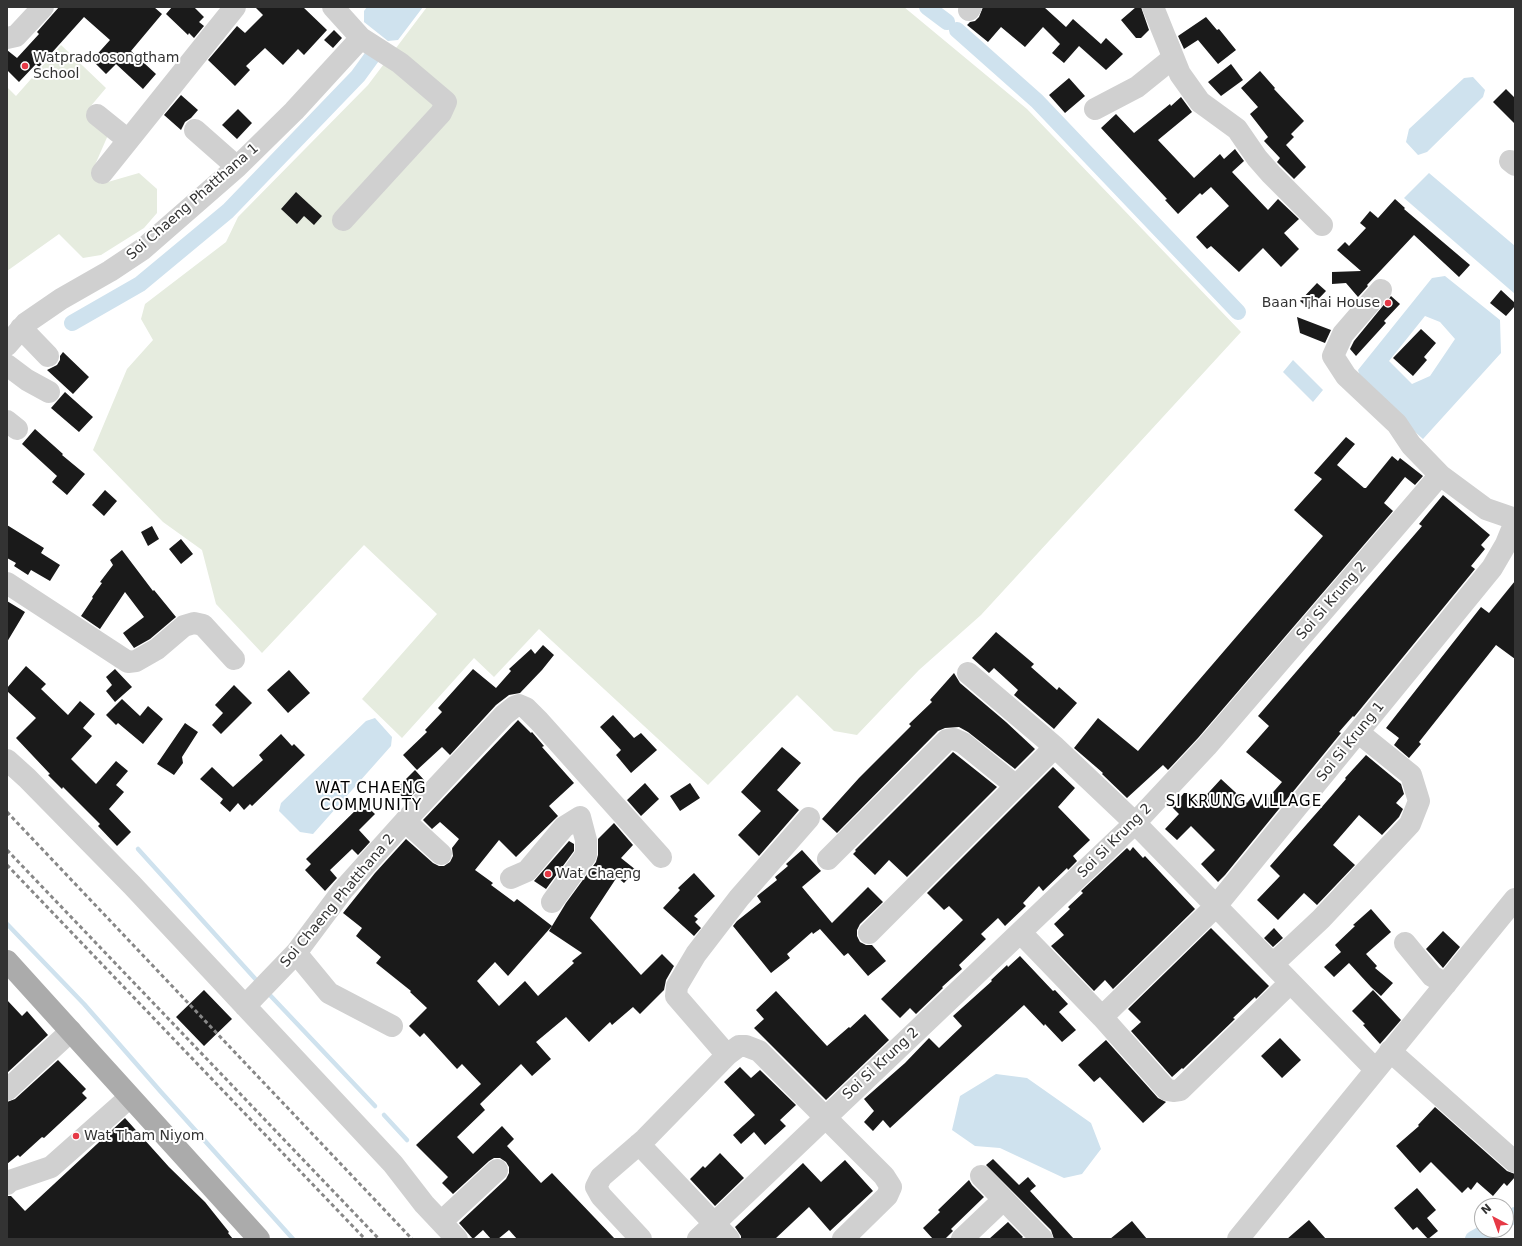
<!DOCTYPE html>
<html>
<head>
<meta charset="utf-8">
<style>
  body { margin:0 }
  #map { position:relative; width:1522px; height:1246px; overflow:hidden; background:#fff; font-family:"DejaVu Sans",sans-serif }
  canvas { display:block }
  .frame { position:absolute; inset:0; border:8px solid #333; pointer-events:none }
  .north { position:absolute; left:1474px; top:1198px; width:40px; height:40px; box-sizing:border-box; background:#fff; border:1px solid #adadad; border-radius:50%; rotate:319deg; font-size:11px; font-weight:700; line-height:16px; text-align:center; color:#333 }
  .north::after { content:''; display:block; margin:auto; width:14px; height:18px; background:#e63946; clip-path:polygon(50% 0,100% 100%,50% 72%,0 100%) }
</style>
</head>
<body>
<div id="map">
<canvas width="1522" height="1246"></canvas>
<div class="frame"></div>
<div class="north">N</div>
</div>
<script>
const ctx = document.querySelector('canvas').getContext('2d');
ctx.lineJoin = 'round';
function fill(path, color) { ctx.fillStyle = color; ctx.fill(path, 'evenodd'); }
const poly = rows => new Path2D(rows.map(r => 'M' + r).join(''));
function strokePath(path, color, width, dash) { ctx.strokeStyle = color; ctx.lineWidth = width; ctx.lineCap = dash ? 'butt' : 'round'; ctx.setLineDash(dash || []); ctx.stroke(path); }
function drawText(font, color, halo, rows, align = 'center') {
  ctx.font = font + ' "DejaVu Sans",sans-serif'; ctx.lineWidth = 4; ctx.setLineDash([]); ctx.textBaseline = 'middle'; ctx.strokeStyle = halo; ctx.fillStyle = color; for (const [text, x, y, turn = 0] of rows) {
    ctx.save(); ctx.translate(x, y); ctx.rotate((+turn || 0) * Math.PI / 180); ctx.textAlign = isNaN(turn) ? turn : align; if (halo) ctx.strokeText(text, 0, 0); ctx.fillText(text, 0, 0); ctx.restore();
  }
}
fill(poly([
  [427,7,904,7,1027,109,1241,332,981,615,919,670,857,735,834,731,797,695,708,785,539,629,494,677,474,658,402,738,362,699,437,614,364,545,262,653,216,604,202,550,163,522,93,450,127,369,153,340,141,319,145,304,226,242,238,217,368,85],
  [61,45,106,88,90,107,112,126,91,174,101,184,139,173,157,189,157,213,144,228,101,255,83,258,59,234,7,271,7,87,16,96]
]), '#e6ecdf');
fill(poly([
  [367,7,423,7,398,40,388,41,364,22,364,11],
  [1473,77,1485,90,1483,97,1427,152,1418,155,1406,142,1409,129,1464,78],
  [1429,173,1515,246,1515,294,1404,198],
  [1445,276,1500,320,1501,353,1423,439,1363,386,1358,370,1432,278],
  [1425,316,1440,322,1455,339,1430,376,1412,384,1389,361],
  [1293,360,1323,390,1313,402,1283,372],
  [375,718,392,737,391,746,313,834,300,832,279,811,281,803,366,721],
  [996,1074,1027,1078,1091,1123,1101,1149,1082,1174,1064,1178,1000,1148,975,1146,952,1130,960,1096]
]), '#cfe2ee');
strokePath(poly([
  [138,849,259,983],
  [7,924,84,1004,161,1092,293,1239],
  [267,992,375,1106],
  [384,1115,407,1140]
]), '#cfe2ee', 4.5);
strokePath(poly([
  [927,7,947,22],
  [957,30,1037,101,1238,312],
  [72,323,140,284,228,211,358,76,374,54],
  [1506,1220,1515,1215],
  [1473,1239,1489,1230]
]), '#cfe2ee', 16);
fill(poly([
  [59,7,154,7,162,14,131,51,156,74,143,89,116,64,106,74,92,60,110,40,84,17,39,67,36,64,19,82,7,70,7,50,17,58,39,34,37,32],
  [172,7,194,7,204,17,199,22,204,26,194,38,189,33,188,35,166,14],
  [255,7,303,7,327,30,304,55,298,49,283,65,265,48,246,66,250,70,235,86,208,60,237,26,245,33,263,15],
  [983,7,1044,7,1066,27,1073,19,1101,44,1106,38,1123,54,1106,70,1079,46,1064,63,1052,53,1060,44,1043,27,1025,47,1001,27,988,42,967,25,970,22,975,21,979,17],
  [1136,7,1141,7,1149,30,1141,38,1136,38,1121,20],
  [1206,17,1217,30,1219,29,1236,50,1218,64,1198,40,1184,49,1178,36],
  [334,30,342,38,333,48,324,40],
  [1231,64,1243,80,1221,96,1208,82],
  [1260,71,1275,88,1274,89,1304,121,1291,134,1294,137,1286,145,1306,167,1294,179,1277,162,1280,158,1264,141,1268,137,1250,114,1258,107,1241,88],
  [1069,78,1085,96,1065,113,1049,95],
  [1506,89,1515,98,1515,124,1493,102],
  [181,95,198,110,191,118,185,122,181,130,164,115],
  [1181,97,1192,112,1158,140,1194,178,1220,154,1224,159,1235,149,1244,161,1232,172,1268,210,1278,199,1299,219,1284,233,1299,249,1281,267,1263,248,1239,272,1211,246,1207,249,1196,237,1229,206,1211,187,1202,195,1200,193,1178,214,1165,200,1167,199,1101,128,1116,114,1134,133,1170,104,1171,106],
  [238,109,252,123,237,139,222,125],
  [296,192,322,216,314,225,304,216,297,224,281,209],
  [1395,199,1405,208,1404,209,1470,265,1459,277,1414,235,1367,285,1368,286,1358,297,1346,283,1332,284,1332,272,1361,271,1337,250,1345,242,1349,246,1366,228,1360,223,1370,211,1378,218],
  [1317,283,1326,291,1309,309,1300,301],
  [1501,290,1515,303,1515,306,1506,316,1490,303],
  [1391,296,1400,304,1384,321,1386,323,1356,356,1350,349,1354,341],
  [1297,317,1331,330,1325,343,1300,333],
  [1421,329,1436,343,1424,357,1427,360,1413,376,1393,358],
  [63,352,89,377,73,394,47,370,57,365,60,360,60,356],
  [65,392,93,417,79,432,51,408],
  [35,429,63,454,62,455,85,474,67,495,52,482,57,476,22,444],
  [1346,437,1355,444,1337,465,1364,488,1366,488,1392,456,1398,461,1400,458,1423,476,1415,485,1405,477,1384,503,1393,511,1198,738,1168,770,1163,765,1127,798,1102,774,1103,773,1074,748,1098,718,1138,751,1323,536,1294,510,1322,479,1314,473],
  [105,490,117,501,104,516,92,505],
  [1443,495,1490,535,1481,545,1485,549,1471,566,1475,569,1354,717,1353,716,1339,732,1341,733,1225,875,1218,882,1201,864,1215,850,1191,826,1177,840,1165,829,1179,814,1172,807,1184,793,1189,793,1199,803,1221,779,1247,803,1252,797,1261,806,1282,782,1246,752,1269,726,1258,716,1422,526,1419,524],
  [7,525,44,548,41,553,60,565,50,581,31,570,28,575,14,566,16,563,7,558],
  [152,526,159,539,148,546,141,532],
  [181,539,193,554,181,564,169,549],
  [122,550,153,591,154,590,176,617,150,639,134,648,123,633,144,617,125,592,100,629,81,616,93,598,92,597,102,583,100,582,113,565,110,560],
  [1515,581,1515,659,1496,645,1419,742,1421,744,1409,758,1394,745,1399,738,1386,728,1481,607,1489,613],
  [7,601,25,612,7,642],
  [996,632,1034,664,1031,667,1057,690,1059,687,1077,703,1054,729,1014,695,1018,690,994,668,989,673,972,658],
  [543,645,554,655,542,670,520,693,509,695,496,705,450,755,442,747,417,770,403,755,427,732,425,730,442,712,438,708,473,669,496,688,511,671,509,669,531,649,535,654],
  [26,666,46,684,41,689,68,715,80,701,95,714,83,728,92,736,71,759,96,784,116,761,128,771,116,785,124,792,109,809,131,832,117,846,98,826,100,824,63,787,62,789,48,775,50,774,16,738,36,718,7,691,7,688],
  [115,669,132,687,115,702,106,691,112,685,106,677],
  [289,670,310,693,288,713,267,690],
  [954,673,960,683,1006,722,1035,749,1015,769,968,732,959,727,945,728,938,731,837,833,822,819,859,778,911,726,909,724,932,702,930,700],
  [234,685,252,703,221,734,212,725,223,713,215,705],
  [122,699,140,716,148,706,163,719,143,744,118,723,116,725,106,715],
  [613,715,634,738,641,733,657,750,631,773,616,755,621,750,600,727],
  [518,720,531,733,532,732,544,746,542,747,574,783,549,806,558,816,516,857,499,840,475,870,493,883,491,885,514,902,517,899,552,926,508,976,495,962,477,981,499,1006,525,981,538,996,574,963,572,961,582,953,549,931,566,903,596,862,598,855,598,839,614,823,633,845,621,858,636,870,624,883,617,877,590,918,641,975,662,954,674,966,666,980,664,990,640,1014,633,1007,612,1025,610,1022,589,1042,566,1017,536,1042,551,1059,532,1076,521,1064,480,1104,485,1110,457,1137,473,1154,502,1126,514,1139,507,1146,541,1183,552,1173,615,1239,517,1239,509,1230,498,1239,491,1239,483,1230,473,1239,459,1223,506,1179,509,1173,509,1167,506,1162,500,1158,494,1158,489,1161,453,1194,442,1183,448,1177,416,1145,481,1084,462,1064,457,1069,424,1033,420,1037,409,1026,427,1008,410,992,411,991,376,963,381,957,356,936,362,928,343,913,375,873,406,839,433,863,439,866,444,866,450,862,453,856,452,848,459,839,440,822,432,829,423,820],
  [185,723,198,732,182,757,183,763,174,775,157,764],
  [281,734,292,746,294,744,305,755,252,806,250,804,244,810,238,803,230,812,220,803,223,799,200,779,212,767,233,787,263,760,259,755],
  [782,747,801,763,777,790,799,810,759,856,738,835,761,811,741,792],
  [953,752,997,787,907,877,889,860,875,875,853,854,856,851,855,850],
  [1366,755,1401,784,1404,794,1396,803,1403,809,1399,817,1382,835,1359,815,1333,845,1355,865,1317,905,1304,893,1278,920,1257,900,1280,876,1270,866,1321,808,1346,779,1345,778],
  [1053,767,1075,788,1058,807,1090,840,1073,856,1077,861,1068,870,1067,868,1043,891,1039,886,1023,903,1026,906,1005,926,998,918,981,934,986,939,959,965,962,969,942,987,943,988,916,1014,910,1008,900,1018,881,999,963,920,949,906,944,910,927,893],
  [415,770,425,781,407,801,395,790],
  [645,783,659,799,641,816,627,800],
  [690,783,700,798,680,811,670,796],
  [363,803,375,814,359,830,370,842,358,855,352,849,330,870,337,878,325,891,305,870,311,864,306,859],
  [569,841,574,844,574,851,546,889,534,881],
  [1133,847,1143,858,1145,856,1195,909,1113,989,1105,980,1094,991,1051,946,1064,935,1054,924,1070,909,1068,907,1083,893,1081,891,1127,848,1130,851],
  [802,850,821,871,802,887,832,923,868,887,883,902,860,924,857,930,857,936,860,942,866,945,872,945,886,961,868,976,848,953,844,956,820,929,813,934,812,932,787,954,790,958,771,973,733,926,737,921,761,902,757,896,777,880,775,877,788,866,786,864],
  [694,873,715,896,694,916,698,919,695,922,701,928,694,936,663,908,680,890,678,888],
  [1371,909,1391,932,1366,954,1377,966,1375,968,1393,983,1381,996,1371,987,1349,963,1334,977,1324,967,1341,952,1335,945,1355,926,1353,925],
  [1211,928,1269,986,1256,999,1255,997,1233,1018,1235,1019,1183,1069,1182,1068,1172,1077,1131,1031,1141,1022,1128,1009],
  [1274,928,1283,938,1273,947,1264,938],
  [1443,931,1460,947,1443,968,1426,949],
  [1020,956,1053,991,1055,990,1068,1004,1059,1012,1076,1030,1062,1042,1045,1024,1044,1026,1024,1005,890,1128,883,1120,873,1131,864,1122,874,1111,864,1099,905,1063,929,1038,939,1048,962,1026,953,1016,992,981,991,980,1007,965,1008,967],
  [204,990,232,1019,204,1046,176,1017],
  [1373,990,1401,1020,1380,1044,1363,1025,1365,1024,1352,1011],
  [776,991,827,1046,849,1027,850,1028,865,1014,889,1040,826,1100,754,1028,764,1019,756,1010],
  [7,1000,22,1016,27,1011,48,1035,7,1073],
  [1280,1038,1301,1060,1282,1078,1261,1056],
  [1106,1040,1158,1098,1166,1102,1143,1123,1100,1077,1094,1082,1078,1065],
  [58,1060,86,1089,82,1093,87,1098,44,1138,42,1137,20,1157,18,1155,7,1164,7,1102,15,1099],
  [740,1067,751,1078,760,1070,796,1105,780,1120,786,1126,765,1145,754,1132,741,1144,733,1135,755,1115,724,1082],
  [1435,1107,1507,1171,1515,1174,1515,1177,1507,1186,1504,1183,1493,1196,1477,1182,1471,1190,1468,1187,1462,1193,1431,1162,1420,1173,1396,1146,1419,1126,1418,1125],
  [125,1118,169,1167,205,1202,229,1232,228,1233,233,1239,7,1239,7,1196,11,1196,25,1211],
  [720,1153,744,1178,715,1206,690,1179,703,1166,705,1168],
  [993,1159,1019,1185,1028,1177,1036,1186,1030,1191,1074,1239,1054,1239,1051,1230,986,1165],
  [845,1160,873,1191,830,1231,809,1207,775,1239,741,1239,741,1236,735,1227,803,1163,821,1182],
  [969,1180,972,1185,984,1197,951,1229,953,1231,945,1239,933,1239,923,1228,940,1212,938,1210],
  [1417,1188,1436,1210,1427,1218,1438,1231,1428,1239,1417,1227,1413,1230,1394,1208],
  [1309,1220,1326,1239,1287,1239],
  [1132,1221,1147,1239,1110,1239],
  [1008,1222,1023,1237,1021,1239,989,1239]
]), '#1a1a1a');
strokePath(poly([
  [333,7,361,38,400,63,446,102,441,113,343,220],
  [1153,7,1180,74,1200,102,1237,129,1257,158,1271,174,1322,225],
  [969,10,971,7],
  [7,38,16,36,43,7],
  [1095,109,1137,87,1173,58],
  [97,115,128,140],
  [195,130,237,167],
  [1510,161,1515,165],
  [102,173,235,7],
  [1381,290,1343,334,1333,356,1346,376,1397,424,1411,445,1440,475],
  [21,328,48,356],
  [7,345,26,323,61,299,110,271,143,249,237,167,294,111,361,38],
  [7,365,27,380,49,392],
  [7,421,17,429],
  [7,583,128,662,136,661,157,649,184,626,194,623,203,625,234,659],
  [968,673,1055,747,1135,823,1370,1064],
  [7,760,27,778,132,885,393,1164,424,1204,457,1239],
  [405,821,441,854],
  [828,859,947,740,954,739,963,743,1016,786],
  [511,878,527,871,564,827,580,817,586,840,586,855,552,902],
  [869,933,1055,747],
  [1021,933,1102,1017,1167,1090,1173,1091,1180,1090,1290,983],
  [1405,943,1432,976,1446,984],
  [296,953,329,993,392,1026],
  [1273,964,1321,919,1410,824,1419,801,1411,775,1359,733],
  [245,1006,296,953,343,890,405,821,504,715,514,707,519,705,526,708,539,721,661,857],
  [1102,1017,1216,906,1492,568,1506,544,1515,522],
  [1390,1051,1515,1162],
  [727,1055,676,996,677,986,696,954,739,898,809,818],
  [7,1090,71,1031],
  [639,1144,729,1239],
  [981,1176,1042,1239],
  [7,1184,10,1181,51,1167,130,1097],
  [441,1222,497,1170],
  [641,1239,601,1196,596,1187,601,1177,645,1139,727,1055,739,1046,746,1046,759,1051,884,1176,891,1187,887,1196,843,1239],
  [698,1239,1135,823,1207,746,1440,475,1486,509,1515,519],
  [962,1239,1003,1200],
  [1238,1239,1515,899]
]), '#d0d0d0', 22);
strokePath(poly([
  [7,961,259,1239]
]), '#ababab', 22);
strokePath(poly([
  [7,812,412,1239],
  [7,850,379,1239],
  [7,865,365,1239]
]), '#888', 3, [4, 3]);
for (const [x, y, r, color] of [
  [25,66,4,"#e63946"],
  [1388,303,4,"#e63946"],
  [548,874,4,"#e63946"],
  [76,1136,4,"#e63946"]
]) { const dot = new Path2D(); dot.arc(x, y, r, 0, 2 * Math.PI); ctx.fillStyle = color; ctx.fill(dot); strokePath(dot, '#fff', 1.5); }
drawText('14px', '#333', '#fff', [
  ["Watpradoosongtham",33,58],
  ["School",33,74],
  ["Baan Thai House",1380,303,"right"],
  ["Wat Chaeng",556,874],
  ["Wat Tham Niyom",84,1136]
], 'left');
drawText('14px', '#333', '#fff', [
  ["Soi Chaeng Phatthana 1",193,202,-41],
  ["Soi Si Krung 2",1332,601,-49],
  ["Soi Si Krung 1",1351,742,-51],
  ["Soi Si Krung 2",1115,841,-45],
  ["Soi Chaeng Phatthana 2",338,901,-50],
  ["Soi Si Krung 2",881,1064,-43]
]);
ctx.letterSpacing = '1px';
drawText('15px', '#000', '#fff', [
  ["WAT CHAENG",371,789],
  ["COMMUNITY",371,806],
  ["SI KRUNG VILLAGE",1244,802]
]);
ctx.letterSpacing = '0px';
</script>
</body>
</html>
